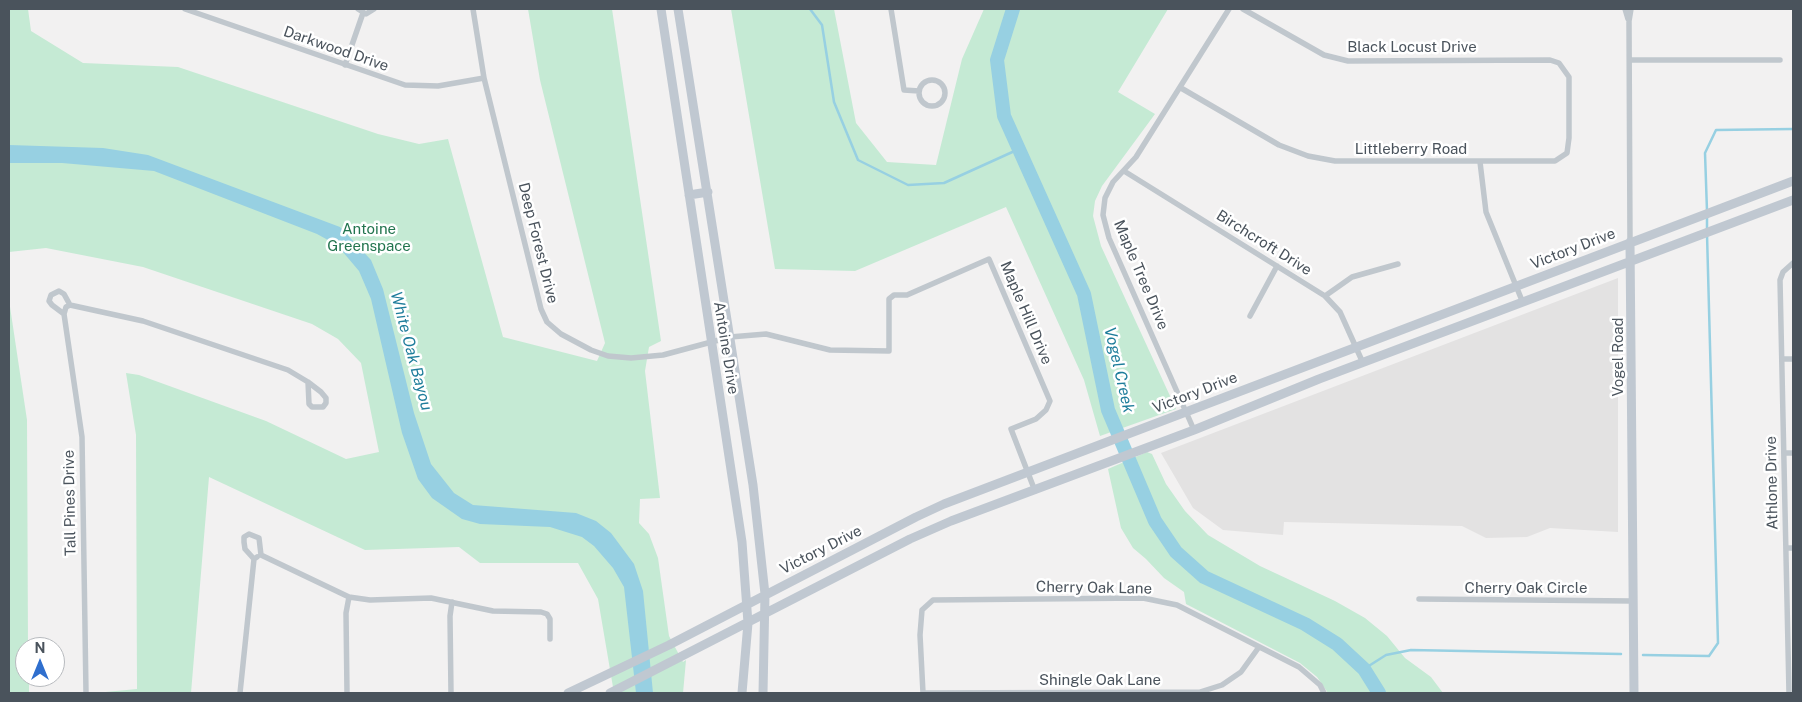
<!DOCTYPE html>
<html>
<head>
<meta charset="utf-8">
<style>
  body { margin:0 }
  #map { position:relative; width:1802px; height:702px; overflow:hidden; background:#f2f1f1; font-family:"Public Sans",sans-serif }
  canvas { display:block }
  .frame { position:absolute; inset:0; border:10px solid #4a535c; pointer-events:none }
  .north { position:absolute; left:15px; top:637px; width:50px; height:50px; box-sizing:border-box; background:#fff; border:1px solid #b7babe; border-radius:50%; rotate:0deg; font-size:14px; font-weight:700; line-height:20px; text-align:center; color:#4a535c }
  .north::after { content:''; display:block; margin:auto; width:18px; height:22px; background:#2f6fce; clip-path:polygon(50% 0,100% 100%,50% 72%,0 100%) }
</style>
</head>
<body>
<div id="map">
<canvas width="1802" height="702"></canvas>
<div class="frame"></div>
<div class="north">N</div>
</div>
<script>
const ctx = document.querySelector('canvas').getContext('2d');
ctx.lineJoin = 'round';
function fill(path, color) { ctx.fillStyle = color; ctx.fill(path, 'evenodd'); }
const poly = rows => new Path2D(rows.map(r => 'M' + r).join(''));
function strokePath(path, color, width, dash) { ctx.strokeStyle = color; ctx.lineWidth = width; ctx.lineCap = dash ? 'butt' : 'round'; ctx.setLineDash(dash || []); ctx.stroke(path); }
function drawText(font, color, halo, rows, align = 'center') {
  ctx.font = font + ' "Public Sans",sans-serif'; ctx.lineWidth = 5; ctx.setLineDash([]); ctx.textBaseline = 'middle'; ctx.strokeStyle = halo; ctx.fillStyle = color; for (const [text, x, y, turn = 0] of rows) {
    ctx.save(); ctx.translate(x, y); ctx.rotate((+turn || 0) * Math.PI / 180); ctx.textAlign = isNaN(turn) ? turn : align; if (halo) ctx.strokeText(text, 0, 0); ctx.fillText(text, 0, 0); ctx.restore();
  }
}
fill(poly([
  [1618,278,1618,532,1550,528,1527,537,1486,538,1462,526,1284,522,1283,535,1223,530,1193,508,1161,453]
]), '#e3e2e2');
fill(poly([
  [9,9,28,9,31,31,83,63,178,67,378,134,419,144,448,139,503,337,597,361,605,343,540,80,528,9,612,9,661,341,649,347,645,371,660,498,640,499,639,523,649,534,658,558,669,636,683,662,686,660,683,693,614,693,598,599,578,563,480,563,459,547,365,550,209,477,191,693,9,693,9,300,27,420,28,647,25,647,25,677,29,677,29,692,95,693,137,689,136,435,126,373,139,375,266,421,346,459,379,452,361,363,338,339,312,324,143,267,46,248,9,252],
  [731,9,834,9,856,123,887,162,936,165,962,59,984,9,1168,9,1118,92,1155,114,1102,186,1095,201,1093,216,1101,246,1176,409,1100,436,1084,380,1006,207,855,271,775,269],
  [1147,452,1152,454,1166,484,1185,511,1208,535,1260,566,1335,601,1365,618,1387,636,1405,658,1431,677,1443,693,1328,693,1317,677,1300,663,1186,604,1184,592,1164,578,1146,559,1133,548,1121,528,1108,469]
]), '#c5ead4');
fill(poly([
  [9,145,103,148,148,155,340,227,371,260,383,289,414,413,431,464,454,493,473,505,576,513,596,521,611,533,634,564,643,591,653,693,636,693,624,587,613,568,594,546,582,537,550,527,480,524,462,519,432,498,418,479,402,433,371,299,359,271,337,245,317,234,154,171,62,163,9,163]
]), '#97d0e2');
strokePath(poly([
  [810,9,822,25,834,102,858,160,908,185,944,183,1019,149],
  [1707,211,1705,153,1716,130,1793,129],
  [1707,217,1707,229],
  [1643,655,1709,656,1718,643,1707,234],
  [1364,669,1386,655,1411,650,1621,654]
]), '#97d0e2', 2.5);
strokePath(poly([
  [1013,9,997,60,1004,116,1084,294,1108,410,1155,521,1176,552,1204,577,1305,624,1337,644,1364,669,1379,693]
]), '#97d0e2', 14);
strokePath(poly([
  [185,9,405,85,438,86,484,78],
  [358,9,366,14,374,9],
  [473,9,484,78,541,309,547,322,561,334,591,350,608,356,631,358,663,355,730,337,766,334,830,350,889,351,889,299,894,295,907,295,989,259,1050,401,1046,410,1036,419,1011,429,1035,491],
  [891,9,904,90,919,91],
  [1625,9,1628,19],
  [1630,60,1780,60],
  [345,65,363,13],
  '919 93a13 13 0 1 1 26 0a13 13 0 1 1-26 0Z',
  [1181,88,1279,145,1308,156,1335,161,1555,161,1567,153,1569,138,1569,77,1559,63,1550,60,1348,61,1324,55,1243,9],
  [1480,162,1486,212,1523,303],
  [1124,171,1325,296,1340,312,1363,363],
  [1630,242,1629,21,1631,9],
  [1325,296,1352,277,1398,264],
  [64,314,52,305,49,301,51,295,59,291,64,294,70,305],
  [1250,316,1277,266],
  [1782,359,1793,359],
  [1194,430,1109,238,1103,215,1105,198,1113,182,1136,157,1229,9],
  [1784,453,1793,453],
  [1786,548,1793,548],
  [254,559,245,549,244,542,244,537,249,534,259,538,261,555,349,597,370,600,431,598,493,611,541,612,547,614,550,619,550,639],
  [1419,599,1632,601],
  [86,693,82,437,64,314,66,307,70,305,143,321,288,370,308,382,321,392,326,398,326,403,323,407,312,407,309,404,308,382],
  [240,693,254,559,257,557],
  [347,693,346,613,349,597],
  [451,693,450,616,452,602],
  [923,693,920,635,922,610,933,600,1143,598,1177,605,1299,667,1320,685,1324,693],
  [923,693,1200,692,1222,685,1241,672,1259,647],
  [1789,693,1780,280,1783,272,1793,263]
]), '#c0c7cd', 5.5);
strokePath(poly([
  [661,9,742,542,748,623,742,693],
  [678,9,753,485,765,594,763,693],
  [689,195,708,192],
  [1630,242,1634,693],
  [568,693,669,645,916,517,944,504,1793,181],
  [610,693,910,539,951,521,1194,430,1319,379,1793,200]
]), '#c0c8d1', 9);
drawText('15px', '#4a535c', '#fff', [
  ["Black Locust Drive",1412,47],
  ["Darkwood Drive",336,49,19],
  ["Littleberry Road",1411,149],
  ["Deep Forest Drive",538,243,76],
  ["Birchcroft Drive",1264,243,32],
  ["Victory Drive",1573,249,-21],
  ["Maple Tree Drive",1141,275,67],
  ["Maple Hill Drive",1026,313,67],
  ["Antoine Drive",726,348,81],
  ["Vogel Road",1618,357,-90],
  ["Victory Drive",1195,393,-21],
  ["Athlone Drive",1772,483,-91],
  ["Tall Pines Drive",70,503,-91],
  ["Victory Drive",821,550,-27],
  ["Cherry Oak Lane",1094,588,1],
  ["Cherry Oak Circle",1526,588],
  ["Shingle Oak Lane",1100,680]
]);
drawText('15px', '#23754f', '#fff', [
  ["Antoine",369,229],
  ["Greenspace",369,246]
]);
drawText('italic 16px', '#1e7d9b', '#fff', [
  ["White Oak Bayou",411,351,75],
  ["Vogel Creek",1119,370,77]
]);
</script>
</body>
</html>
